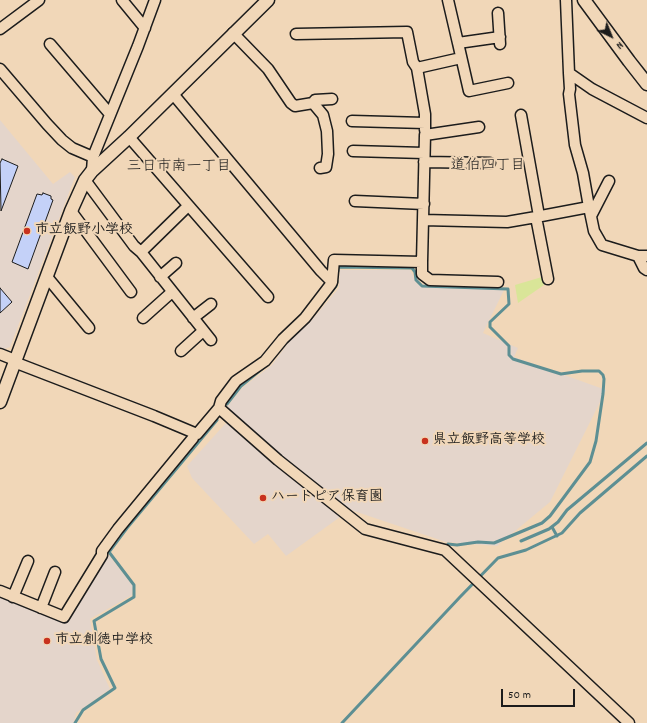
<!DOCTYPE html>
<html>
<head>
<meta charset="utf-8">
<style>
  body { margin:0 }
  #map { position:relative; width:647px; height:723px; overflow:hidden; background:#f1d7b8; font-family:Dekko,sans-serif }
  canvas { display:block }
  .north { position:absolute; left:591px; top:16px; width:40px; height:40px; -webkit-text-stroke:3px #f1d7b8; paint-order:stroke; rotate:137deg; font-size:11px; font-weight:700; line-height:16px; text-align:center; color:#1c1c1c }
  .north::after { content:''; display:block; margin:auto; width:14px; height:18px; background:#1c1c1c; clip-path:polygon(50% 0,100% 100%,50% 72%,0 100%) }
  .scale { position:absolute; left:501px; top:689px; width:74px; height:18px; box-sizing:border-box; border:2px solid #1c1c1c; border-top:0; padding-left:5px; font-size:12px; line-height:14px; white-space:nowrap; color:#1c1c1c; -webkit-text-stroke:3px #f1d7b8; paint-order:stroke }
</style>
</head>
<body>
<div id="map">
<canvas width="647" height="723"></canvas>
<div class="north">N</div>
<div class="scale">50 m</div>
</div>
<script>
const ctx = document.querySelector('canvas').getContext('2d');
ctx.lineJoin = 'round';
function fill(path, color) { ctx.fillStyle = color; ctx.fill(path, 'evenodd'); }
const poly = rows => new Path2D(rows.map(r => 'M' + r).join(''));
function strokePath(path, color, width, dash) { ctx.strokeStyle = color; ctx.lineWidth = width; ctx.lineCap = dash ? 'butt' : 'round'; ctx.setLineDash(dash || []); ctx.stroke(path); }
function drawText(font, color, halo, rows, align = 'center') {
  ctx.font = font + ' Dekko,"Klee One",sans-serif'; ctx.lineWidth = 4; ctx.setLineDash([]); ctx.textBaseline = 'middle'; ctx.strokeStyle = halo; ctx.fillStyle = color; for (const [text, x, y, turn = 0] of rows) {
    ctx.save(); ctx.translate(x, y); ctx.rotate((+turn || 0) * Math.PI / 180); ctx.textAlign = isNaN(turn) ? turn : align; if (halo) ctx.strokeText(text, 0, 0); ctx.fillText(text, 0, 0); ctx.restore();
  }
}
fill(poly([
  [0,120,53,184,70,172,75,177,10,347,4,349,0,348],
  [340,270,410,270,417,284,504,290,483,333,518,348,514,357,606,390,550,502,497,546,446,542,348,509,233,416,227,407,242,388,272,365,291,339,311,321,339,288],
  [228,423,340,517,286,556,268,534,254,544,192,478,187,466,225,424],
  [107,553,133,586,132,595,90,619,97,660,110,689,76,713,74,723,0,723,0,595,66,622]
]), '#e4d5cb');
fill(poly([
  [542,277,544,285,518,303,515,285]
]), '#d9e598');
strokePath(poly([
  [338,271,338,267,412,268,415,272,416,280,422,286,508,289,509,304,490,322,490,327,509,346,509,355,513,359,561,374,582,371,599,371,603,375,604,379,603,394,596,441,590,462,550,516,542,523,494,543,478,542,457,545,448,544],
  [319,307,336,286,337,281],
  [227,404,241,386,263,368],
  [552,527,557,536],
  [521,541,549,529,558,522,567,510,647,443],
  [75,723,83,710,115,688,101,659,94,621,134,597,134,585,109,552,127,528,217,420],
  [342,723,460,597,498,558,526,550,562,533,580,513,647,456]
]), '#5d8f93', 3);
const building = poly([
  [2,159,18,166,1,211,0,163,2,159],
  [43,193,51,196,51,199,53,200,28,269,12,262,37,194,42,195,43,193],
  [0,288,12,302,0,313,0,288]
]);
fill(building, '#c4d1f8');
strokePath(building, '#1c1c1c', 1);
const minor = poly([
  [122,0,145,28],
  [448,0,458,43,500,37],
  [566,0,569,73,592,89,647,118],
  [498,13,500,44],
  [0,29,39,0],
  [233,33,268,69,291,103,295,106,313,103,323,115,327,131,328,154,326,167,320,168],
  [296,34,407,32,413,62,417,68,425,114,425,123],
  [458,43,469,91,508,83],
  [50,44,109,113],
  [417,68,461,58],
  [0,69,47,124,62,140,72,148,93,157],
  [313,103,315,100,332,99],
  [521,115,539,216],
  [352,121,425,123,425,130],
  [129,137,268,297],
  [353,151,424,153],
  [424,162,490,163],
  [92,171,93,157,138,46,155,0],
  [85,180,134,246,141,252,211,340],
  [355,201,424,204],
  [589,207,594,231,602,245,638,256,647,256],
  [71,211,131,292],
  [591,216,609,181],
  [536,217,589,207,583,173,575,145,569,94,570,89,569,73],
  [423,220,507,222,536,217,548,279],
  [141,252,188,206],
  [638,256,644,268,647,270],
  [422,262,425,135,479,127],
  [47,277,89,328],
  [160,277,176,263],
  [332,282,334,260,422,262,422,274,430,280,498,282],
  [143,318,172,292],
  [193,318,211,304],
  [181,351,203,331],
  [0,354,15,360],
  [14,362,154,416,197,434,219,408,221,401,236,381,265,361,283,339,305,318,331,284,332,282,321,271,173,94],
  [219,408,278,460,365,529,445,550,629,723],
  [0,591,64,617,102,555,102,551,118,529,193,438,195,433],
  [13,597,28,561],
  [41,608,55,572]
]);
const tertiary = poly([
  [584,0,629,61,647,84],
  [0,402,71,211,85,180,92,171,129,137,268,0]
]);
strokePath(minor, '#1c1c1c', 13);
strokePath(tertiary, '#1c1c1c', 15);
strokePath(minor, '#f1d7b8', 10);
strokePath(tertiary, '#f1d7b8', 12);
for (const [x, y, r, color] of [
  [27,231,4,"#c8321e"],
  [425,441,4,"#c8321e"],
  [263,498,4,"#c8321e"],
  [47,641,4,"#c8321e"]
]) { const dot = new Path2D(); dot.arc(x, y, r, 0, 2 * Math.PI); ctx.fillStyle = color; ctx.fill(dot); strokePath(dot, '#f1d7b8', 1.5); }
drawText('bold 14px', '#1c1c1c', '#f1d7b8', [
  ["市立飯野小学校",35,231],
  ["県立飯野高等学校",433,441],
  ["ハートピア保育園",271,498],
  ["市立創徳中学校",55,641]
], 'left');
drawText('15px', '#1c1c1c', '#f1d7b8', [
  ["道伯四丁目",488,167],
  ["三日市南一丁目",179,168]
]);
</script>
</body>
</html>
